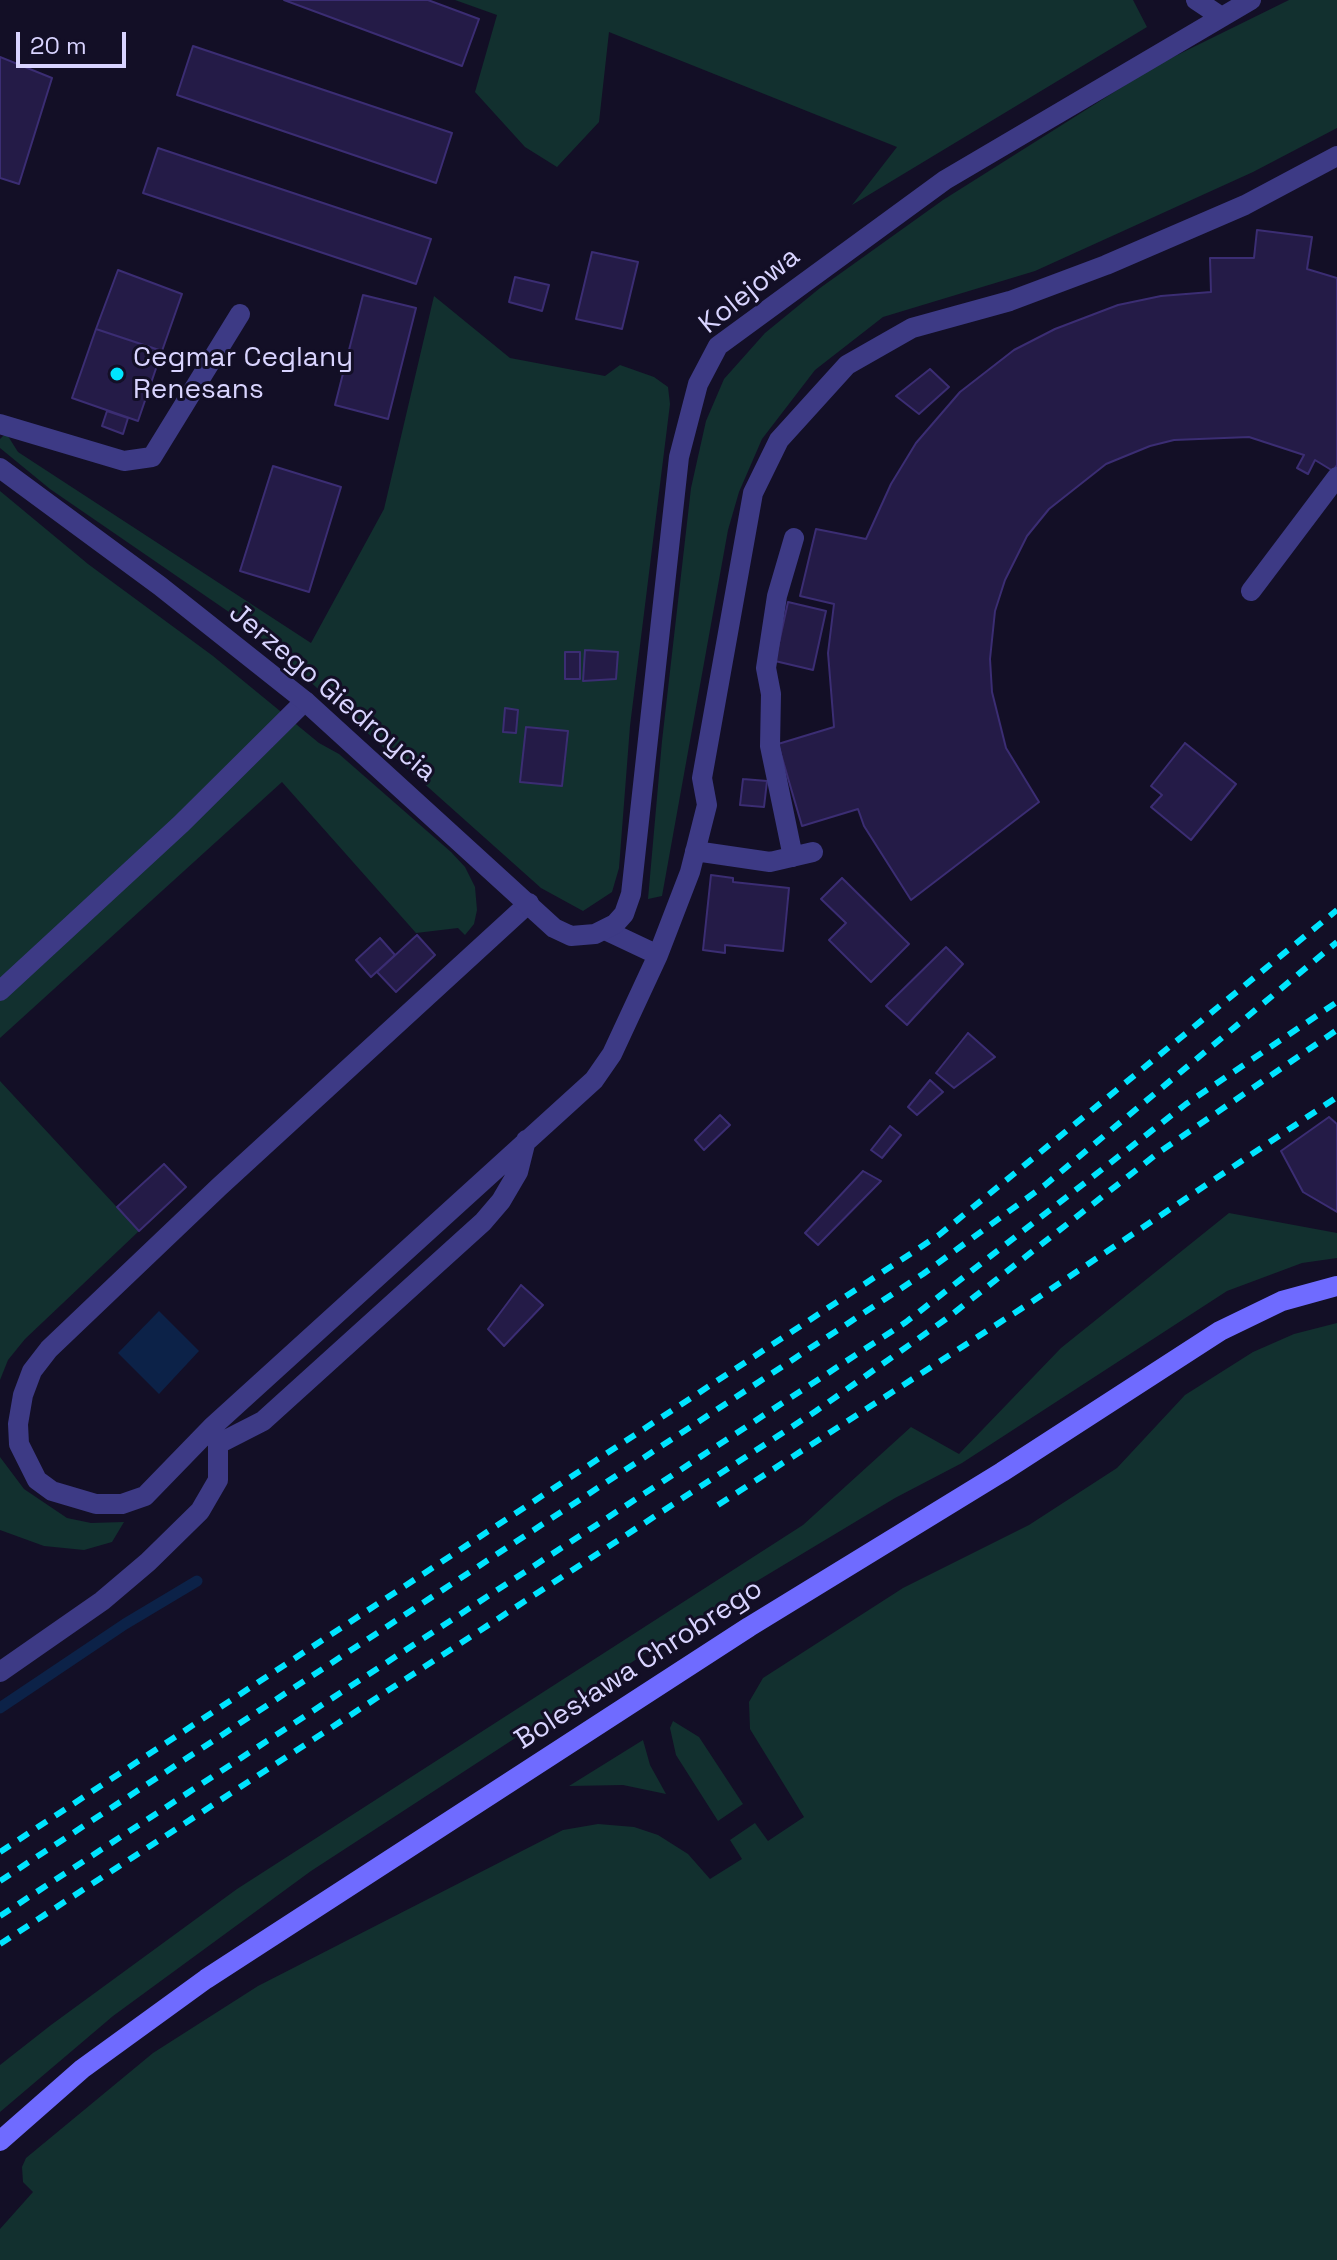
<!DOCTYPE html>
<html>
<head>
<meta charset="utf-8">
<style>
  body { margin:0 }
  #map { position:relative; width:1337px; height:2260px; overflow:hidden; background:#130f26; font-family:"Space Grotesk",sans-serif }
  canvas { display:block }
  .scale { position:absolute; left:16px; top:32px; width:110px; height:36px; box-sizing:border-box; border:4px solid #d9d4ff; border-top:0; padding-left:10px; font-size:24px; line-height:28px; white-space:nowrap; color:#d9d4ff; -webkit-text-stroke:6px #130f26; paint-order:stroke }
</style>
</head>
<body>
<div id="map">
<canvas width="1337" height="2260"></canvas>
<div class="scale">20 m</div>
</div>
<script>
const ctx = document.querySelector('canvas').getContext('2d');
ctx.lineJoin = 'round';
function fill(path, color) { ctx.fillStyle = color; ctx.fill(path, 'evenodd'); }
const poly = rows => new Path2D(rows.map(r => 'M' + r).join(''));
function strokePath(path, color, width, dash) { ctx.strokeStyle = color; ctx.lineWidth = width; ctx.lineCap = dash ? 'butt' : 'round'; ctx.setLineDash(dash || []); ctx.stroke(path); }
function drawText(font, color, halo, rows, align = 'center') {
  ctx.font = font + ' "Space Grotesk",sans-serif'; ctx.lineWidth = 6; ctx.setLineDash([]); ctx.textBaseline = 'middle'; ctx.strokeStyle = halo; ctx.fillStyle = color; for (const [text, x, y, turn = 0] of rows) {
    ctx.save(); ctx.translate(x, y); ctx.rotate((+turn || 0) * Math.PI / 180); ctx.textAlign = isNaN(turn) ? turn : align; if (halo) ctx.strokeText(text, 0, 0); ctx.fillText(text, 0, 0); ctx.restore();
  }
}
fill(poly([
  [455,0,1133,0,1147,27,852,205,897,147,609,32,599,122,557,167,525,147,475,92,497,15],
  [1289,0,1337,0,1337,128,1253,172,1035,271,883,317,815,370,762,439,739,492,728,530,662,896,648,899,662,741,691,488,706,421,724,379,765,333,820,288,943,200,1157,65],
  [434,296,510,358,605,376,620,365,654,377,668,387,670,404,630,726,619,868,612,892,583,911,541,888,242,621,50,489,0,448,0,439,6,433,18,452,311,643,384,509],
  [0,491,88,564,213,656,319,743,339,754,451,852,465,867,475,887,477,910,474,924,465,935,458,928,416,933,282,782,0,1038],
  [0,1081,139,1231,25,1339,8,1360,0,1380],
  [1229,1213,1337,1233,1337,1258,1302,1263,1227,1291,962,1463,895,1498,752,1584,311,1871,113,2016,0,2112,0,2065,51,2025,237,1889,803,1525,911,1427,959,1454,1061,1348],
  [1337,1323,1337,2260,0,2260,0,2229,33,2192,23,2182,22,2167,26,2158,153,2053,258,1986,563,1830,598,1824,634,1827,658,1835,688,1854,710,1879,742,1859,730,1840,755,1823,768,1841,804,1817,750,1729,749,1702,763,1678,903,1588,1029,1525,1117,1468,1185,1395,1253,1352,1294,1334],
  [0,1457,24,1489,67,1518,91,1523,124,1522,112,1542,84,1550,44,1546,0,1530],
  [673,1721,699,1737,743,1804,718,1821,676,1755,670,1728],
  [643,1740,650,1765,666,1794,623,1785,569,1786]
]), '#12302f');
fill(poly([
  [159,1311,199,1351,159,1394,118,1353]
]), '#0c2248');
strokePath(poly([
  [0,1708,125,1624,197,1581]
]), '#0c2248', 11);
const building = poly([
  [284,0,428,0,479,19,462,66,284,0],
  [193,46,452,133,436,183,177,95,193,46],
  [0,57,52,78,19,184,0,178,0,57],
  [158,148,431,239,416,284,143,193,158,148],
  [1257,230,1312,237,1307,269,1337,278,1337,465,1333,471,1315,460,1308,474,1297,468,1304,455,1249,437,1174,440,1150,446,1106,464,1049,509,1027,536,1005,580,995,611,990,659,992,692,1006,748,1039,802,911,900,864,826,858,809,802,826,778,744,834,727,828,653,834,604,800,596,816,529,866,539,891,484,916,443,960,392,1014,350,1055,329,1118,305,1161,296,1211,292,1210,258,1254,258,1257,230],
  [592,252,638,262,622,329,576,319,592,252],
  [118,270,182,294,162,351,96,329,118,270],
  [515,277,549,285,542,311,509,302,515,277],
  [363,295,416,308,388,419,335,405,363,295],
  [96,329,162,351,138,421,72,398,96,329],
  [930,369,949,387,919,414,896,396,930,369],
  [107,411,128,418,123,434,102,426,107,411],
  [273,466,341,487,309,592,240,571,273,466],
  [788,602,826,611,813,670,775,661,788,602],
  [585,650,618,652,616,679,583,681,585,650],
  [565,652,580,652,580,679,565,679,565,652],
  [505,708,518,710,516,733,503,732,505,708],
  [526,727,568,731,562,786,520,782,526,727],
  [1185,743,1236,784,1191,840,1151,807,1162,795,1151,786,1185,743],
  [743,779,767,781,764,807,740,805,743,779],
  [711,875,733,878,733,882,789,888,783,951,725,945,725,953,703,950,711,875],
  [842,878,909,944,871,982,829,940,846,923,821,899,842,878],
  [417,935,435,955,396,992,377,972,417,935],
  [380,938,395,955,371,977,356,960,380,938],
  [946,947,963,964,907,1025,886,1006,946,947],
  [968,1033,995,1057,954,1088,936,1073,968,1033],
  [930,1080,943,1092,917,1115,908,1107,930,1080],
  [720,1115,730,1125,704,1150,695,1140,720,1115],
  [1329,1117,1337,1124,1337,1212,1303,1192,1281,1151,1329,1117],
  [890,1126,901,1135,882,1158,871,1150,890,1126],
  [164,1164,186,1187,139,1231,117,1207,164,1164],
  [863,1171,881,1181,818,1245,805,1233,863,1171],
  [521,1285,543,1305,504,1346,488,1329,521,1285]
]);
fill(building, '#241b47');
strokePath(building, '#3b2d73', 2);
strokePath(poly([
  [0,424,124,461,152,457,240,314],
  [1251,591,1337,477],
  [695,851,770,862,813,852],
  [793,857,770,746,771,694,766,668,777,596,794,538],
  [605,930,658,955,690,872,707,805,702,778,753,493,779,440,847,365,912,328,1010,301,1106,265,1245,205,1337,156],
  [0,991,181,824,305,701],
  [212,1427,145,1496,122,1504,96,1504,52,1491,37,1480,19,1444,18,1424,23,1395,32,1371,49,1349,219,1187,529,903],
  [218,1444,263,1421,483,1222,501,1201,518,1172,526,1140],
  [0,1672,102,1601,148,1562,200,1511,218,1480,218,1444,212,1427,594,1080,612,1054,658,955]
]), '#3d3a85', 20);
strokePath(poly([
  [1196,0,1220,16],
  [0,468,160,586,305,701,554,928,571,936,595,934,615,924,624,914,631,894,679,457,698,384,718,346,945,180,1251,0]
]), '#3d3a85', 20);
strokePath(poly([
  [0,2141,82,2069,206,1979,749,1627,1002,1472,1220,1331,1282,1301,1337,1286]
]), '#6f6bff', 20);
strokePath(poly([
  [718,1505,1033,1301,1337,1097],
  [0,1852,939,1235,1337,910],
  [0,1881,923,1274,1045,1185,1337,942],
  [0,1916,906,1322,1186,1104,1337,1002],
  [0,1944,816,1411,946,1319,1158,1153,1337,1030]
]), '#00e5ff', 6, [12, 10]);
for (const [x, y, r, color] of [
  [117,374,8,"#00e5ff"]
]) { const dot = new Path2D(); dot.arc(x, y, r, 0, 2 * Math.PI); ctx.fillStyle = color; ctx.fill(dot); strokePath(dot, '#130f26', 3); }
drawText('28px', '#d9d4ff', '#130f26', [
  ["Kolejowa",750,291,-39],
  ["Jerzego Giedroycia",332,693,40],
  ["Bolesława Chrobrego",639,1665,-33]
]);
drawText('28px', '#d9d4ff', '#130f26', [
  ["Cegmar Ceglany",133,358],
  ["Renesans",133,390]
], 'left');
</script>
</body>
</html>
